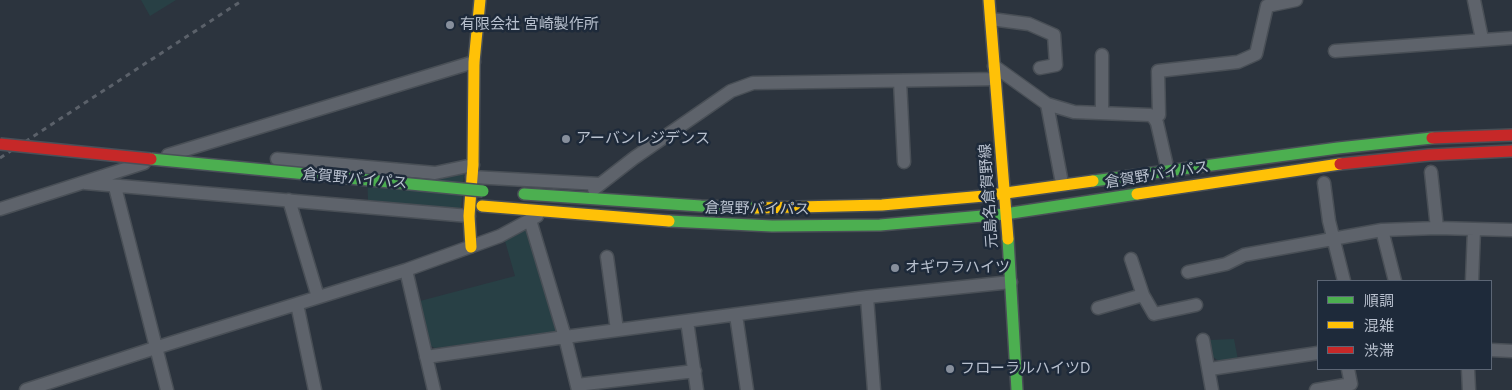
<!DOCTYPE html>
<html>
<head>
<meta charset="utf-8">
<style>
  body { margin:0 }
  #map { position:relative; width:1512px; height:390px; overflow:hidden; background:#2c343e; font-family:Figtree,"Noto Sans JP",sans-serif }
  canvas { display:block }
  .legend { position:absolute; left:1317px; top:280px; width:175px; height:90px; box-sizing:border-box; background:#1e2a3a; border:1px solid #5c6675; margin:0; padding:6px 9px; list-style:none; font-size:15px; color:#b8c0ce }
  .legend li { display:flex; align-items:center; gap:10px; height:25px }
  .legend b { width:25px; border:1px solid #5c6675 }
</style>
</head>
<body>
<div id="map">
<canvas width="1512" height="390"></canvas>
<ul class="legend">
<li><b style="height:6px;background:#4caf50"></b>順調</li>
<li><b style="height:6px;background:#ffc107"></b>混雑</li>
<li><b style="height:6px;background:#c62828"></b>渋滞</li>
</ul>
</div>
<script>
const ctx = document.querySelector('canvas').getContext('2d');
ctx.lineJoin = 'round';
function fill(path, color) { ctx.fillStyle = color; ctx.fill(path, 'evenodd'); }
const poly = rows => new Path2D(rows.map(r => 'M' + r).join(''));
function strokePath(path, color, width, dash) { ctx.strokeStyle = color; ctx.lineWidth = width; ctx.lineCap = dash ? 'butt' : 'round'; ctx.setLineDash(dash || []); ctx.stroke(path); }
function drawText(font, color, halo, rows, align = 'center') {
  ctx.font = font + ' Figtree,"Noto Sans JP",sans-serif'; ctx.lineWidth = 5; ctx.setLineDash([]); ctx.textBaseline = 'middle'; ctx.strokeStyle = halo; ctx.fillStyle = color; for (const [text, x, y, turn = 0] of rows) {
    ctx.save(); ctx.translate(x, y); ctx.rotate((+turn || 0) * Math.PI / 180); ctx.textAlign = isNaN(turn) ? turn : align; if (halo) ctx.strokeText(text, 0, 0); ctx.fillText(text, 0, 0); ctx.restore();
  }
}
fill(poly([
  [141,0,176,0,150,16],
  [367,171,464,172,461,210,368,200],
  [522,230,531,232,558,332,435,348,429,345,420,301,515,276,505,241],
  [1234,339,1238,360,1220,362,1213,357,1210,340]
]), '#284045');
const street = poly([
  [1474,0,1482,39],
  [991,19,1029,24,1054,35,1056,65,1040,68],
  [1335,51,1512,38],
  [994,66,1047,104,1074,112,1150,115,1154,118,1157,123,1168,171],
  [900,81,904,162],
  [1047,104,1061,178],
  [1102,113,1102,55],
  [1154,118,1159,115,1158,71,1238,62,1256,54,1267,6,1296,0],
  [168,155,474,62],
  [277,159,435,173,473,165],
  [1431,172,1437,228],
  [472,177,600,184],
  [85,183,469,216],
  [1324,183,1329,221,1344,281],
  [115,187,167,390],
  [594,189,634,158,731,91,753,83,995,79],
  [289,200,318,297],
  [0,209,144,163],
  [530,220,565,337,578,390],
  [1382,230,1395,281],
  [607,257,617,330],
  [1131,259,1143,295,1154,314,1196,305],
  [406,270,434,390],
  [1188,272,1226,264,1244,255,1382,230,1437,228,1512,230],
  [1472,281,1474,229],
  [867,297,874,390],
  [297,304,315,390],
  [1098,308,1143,295],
  [736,315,747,390],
  [687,321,697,390],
  [1203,340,1212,390],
  [1491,350,1512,351],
  [426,357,565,337,867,297,1011,282],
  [1210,369,1318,353],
  [1468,369,1469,390],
  [577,385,695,371],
  [26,390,155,348,406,270,500,236,537,216],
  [1316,390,1351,384,1348,369]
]);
const fast = poly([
  [1093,181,1338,148,1432,138],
  [524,194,701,206,756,208],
  [669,221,772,226,880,225,1005,214,1137,194],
  [1008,239,1017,390]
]);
const slow = poly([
  [989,0,1008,239],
  [1137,194,1340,164],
  [482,206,669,221],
  [756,208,882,205,984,196,1093,181],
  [471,247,469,216,473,165,474,62,480,0]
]);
const jam = poly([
  [1432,138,1512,135],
  [1340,164,1429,155,1512,151]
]);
strokePath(street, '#494f56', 15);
strokePath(fast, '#494f56', 14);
strokePath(slow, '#494f56', 14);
strokePath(jam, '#494f56', 14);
strokePath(street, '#5e636b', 12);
strokePath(fast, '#4caf50', 11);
strokePath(slow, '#ffc107', 11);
strokePath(jam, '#c62828', 11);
strokePath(poly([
  [0,158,243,0]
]), '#5b616a', 3, [5, 5]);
const fastBridge = poly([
  [151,159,483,191]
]);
const jamBridge = poly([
  [0,144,151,159]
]);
strokePath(fastBridge, '#4a5059', 14, []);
strokePath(jamBridge, '#4a5059', 14, []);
strokePath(fastBridge, '#4caf50', 11);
strokePath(jamBridge, '#c62828', 11);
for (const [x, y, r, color] of [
  [450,25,5,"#878f9c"],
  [566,139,5,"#878f9c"],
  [895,268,5,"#878f9c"],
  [950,369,5,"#878f9c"]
]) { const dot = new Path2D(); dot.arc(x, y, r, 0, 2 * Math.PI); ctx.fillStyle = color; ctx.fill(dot); strokePath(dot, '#1e2a3a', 2); }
drawText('15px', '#b8c0ce', '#1e2a3a', [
  ["有限会社 宮崎製作所",460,25],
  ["アーバンレジデンス",576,139],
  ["オギワラハイツ",905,268],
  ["フローラルハイツD",960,369]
], 'left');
drawText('15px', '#b8c0ce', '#1e2a3a', [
  ["倉賀野バイパス",1157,175,-9],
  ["倉賀野バイパス",355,179,5],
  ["元島名倉賀野線",989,196,-94],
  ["倉賀野バイパス",757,209,1]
]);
</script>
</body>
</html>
